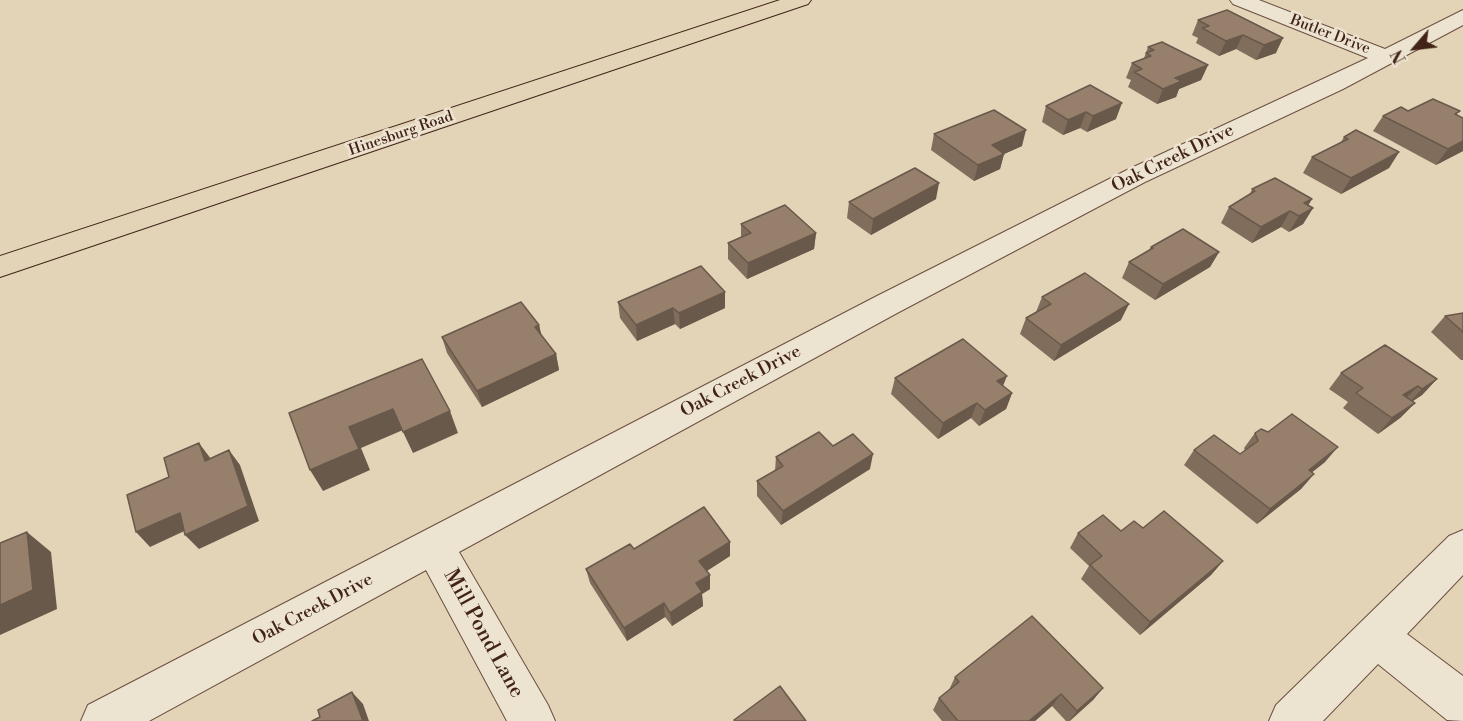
<!DOCTYPE html>
<html>
<head>
<meta charset="utf-8">
<style>
  body { margin:0 }
  #map { position:relative; width:1463px; height:721px; overflow:hidden; background:#e3d4b8; font-family:"Libre Bodoni",serif }
  canvas { display:block }
  .north { position:absolute; left:1385px; top:18px; width:60px; height:60px; -webkit-text-stroke:4px #ede3d1; paint-order:stroke; rotate:242deg; font-size:16px; font-weight:700; line-height:24px; text-align:center; color:#422318 }
  .north::after { content:''; display:block; margin:auto; width:21px; height:27px; background:#422318; clip-path:polygon(50% 0,100% 100%,50% 72%,0 100%) }
</style>
</head>
<body>
<div id="map">
<canvas width="1463" height="721"></canvas>
<div class="north">N</div>
</div>
<script>
const ctx = document.querySelector('canvas').getContext('2d');
ctx.lineJoin = 'round';
const poly = rows => new Path2D(rows.map(r => 'M' + r).join(''));
function strokePath(path, color, width, dash) { ctx.strokeStyle = color; ctx.lineWidth = width; ctx.lineCap = dash ? 'butt' : 'round'; ctx.setLineDash(dash || []); ctx.stroke(path); }
function fill(path, color) { ctx.fillStyle = color; ctx.fill(path, 'evenodd'); }
function drawText(font, color, halo, rows, align = 'center') {
  ctx.font = font + ' "Libre Bodoni",serif'; ctx.lineWidth = 5; ctx.setLineDash([]); ctx.textBaseline = 'middle'; ctx.strokeStyle = halo; ctx.fillStyle = color; for (const [text, x, y, turn = 0] of rows) {
    ctx.save(); ctx.translate(x, y); ctx.rotate((+turn || 0) * Math.PI / 180); ctx.textAlign = isNaN(turn) ? turn : align; if (halo) ctx.strokeText(text, 0, 0); ctx.fillText(text, 0, 0); ctx.restore();
  }
}
const minor = poly([
  [1230,0,1259,0,1385,49,1463,10,1463,25,1343,89,1145,182,899,312,459,552,548,705,555,721,507,721,426,570,149,721,81,721,88,705,877,296,1127,170,1368,58,1233,4,1230,0],
  [1463,530,1463,575,1407,634,1463,676,1463,721,1447,720,1378,664,1323,721,1269,721,1276,705,1449,536,1463,530]
]);
const major = poly([
  [780,0,811,0,808,4,0,277,0,256,780,0]
]);
strokePath(minor, '#6a4f40', 2);
strokePath(major, '#422318', 2);
fill(minor, '#ede3d1');
fill(major, '#e3d4b8');
fill(poly([
  [1227,10,1276,53,1256,60,1236,49,1219,56,1196,43,1198,38,1192,35,1198,20],
  [1148,47,1208,65,1201,80,1179,89,1176,97,1157,104,1128,87,1131,80,1126,78,1132,63,1144,58],
  [1090,85,1116,119,1087,132,1080,128,1063,135,1042,122,1046,106],
  [1408,111,1457,115,1463,151,1436,165,1373,131,1383,116],
  [934,134,1022,146,1004,154,1000,169,974,181,931,150],
  [1344,137,1399,152,1389,168,1341,194,1303,173,1312,157,1341,142],
  [1252,189,1312,199,1308,206,1313,208,1303,224,1289,232,1281,227,1252,243,1221,223,1229,207,1250,194],
  [936,199,871,235,847,218,849,202],
  [741,224,816,233,814,249,747,279,728,259,728,243,741,237],
  [1151,247,1219,252,1210,267,1155,300,1122,278,1129,262,1149,250],
  [725,292,725,308,680,329,675,324,637,341,620,318,618,302],
  [1042,297,1121,320,1054,361,1020,334,1026,318,1036,312],
  [1463,313,1463,360,1461,360,1431,332,1445,316],
  [539,325,541,335,556,354,559,370,482,407,447,353,442,337],
  [1341,373,1437,379,1422,395,1413,401,1415,403,1400,418,1378,434,1343,408,1348,402,1329,389],
  [895,378,1003,386,1012,393,1006,409,979,426,971,418,938,439,891,394],
  [1255,433,1325,462,1312,472,1314,474,1301,489,1257,524,1184,465,1194,450,1240,454,1245,451,1244,448],
  [833,446,870,469,781,525,757,496,757,481,775,471,776,457],
  [1143,528,1223,561,1211,575,1140,635,1081,579,1089,566,1070,548,1078,533,1121,531],
  [730,542,730,556,707,571,710,589,702,594,703,606,672,626,665,617,627,641,590,583,586,569,634,549],
  [955,677,1103,688,1093,700,1070,721,1066,721,1052,706,1035,721,942,721,933,710,939,698,949,690]
]), '#816d5c');
fill(poly([
  [1243,35,1236,49,1219,56,1226,41],
  [1283,38,1276,53,1256,60,1264,45],
  [1208,65,1201,80,1179,89,1176,97,1157,104,1163,89,1175,78],
  [1122,103,1116,119,1087,132,1093,116],
  [1086,112,1080,128,1063,135,1068,120],
  [1026,130,1022,146,1004,154,1000,169,974,181,978,165,992,145],
  [1463,141,1463,151,1436,165,1448,149],
  [1399,152,1389,168,1341,194,1351,178],
  [939,183,936,199,871,235,873,219],
  [1312,199,1303,213,1313,208,1303,224,1289,232,1299,216,1304,203],
  [1290,211,1281,227,1252,243,1261,227],
  [816,233,814,249,747,279,748,263],
  [1219,252,1210,267,1155,300,1163,284],
  [725,292,725,308,680,329,679,313],
  [1129,304,1121,320,1054,361,1061,345],
  [673,308,675,324,637,341,636,325],
  [539,325,543,341,535,327],
  [556,354,559,370,482,407,477,391],
  [1007,376,1001,391,997,381],
  [1437,379,1422,395,1408,404,1422,389],
  [1418,386,1403,401,1403,395],
  [1012,393,1006,409,979,426,985,410],
  [977,403,971,418,938,439,943,423],
  [1415,403,1400,418,1378,434,1392,418],
  [393,409,403,430,361,448,370,470,323,491,310,470,349,427],
  [450,411,458,433,413,453,403,432],
  [199,443,211,459,205,461],
  [1338,447,1325,462,1296,485,1309,470],
  [229,450,240,465,259,521,199,549,185,535],
  [873,454,870,469,781,525,783,511],
  [1314,474,1301,489,1257,524,1270,509],
  [180,513,193,527,150,547,136,532],
  [27,532,51,552,57,609,0,635,0,605],
  [730,542,730,556,700,575,699,561],
  [1223,561,1211,575,1140,635,1150,622],
  [710,575,710,589,702,594,703,606,672,626,670,613,696,583],
  [664,603,665,617,627,641,624,628],
  [1103,688,1093,700,1069,721,1077,711],
  [352,692,363,704,369,721,363,721],
  [1061,694,1052,706,1035,721,1029,721]
]), '#69594b');
const building = poly([
  [1227,10,1283,38,1264,45,1243,35,1226,41,1202,28,1209,26,1198,20,1227,10],
  [1162,42,1208,65,1175,78,1182,81,1163,89,1134,72,1142,69,1132,63,1151,56,1146,53,1154,50,1148,47,1162,42],
  [1090,85,1122,103,1093,116,1086,112,1068,120,1046,106,1090,85],
  [1433,99,1460,111,1455,114,1463,118,1463,141,1448,149,1383,116,1401,107,1408,111,1433,99],
  [994,110,1026,130,992,145,1004,154,978,165,934,134,994,110],
  [1356,130,1399,152,1351,178,1312,157,1348,139,1344,137,1356,130],
  [915,168,939,183,873,219,849,202,915,168],
  [1275,178,1312,199,1304,203,1313,208,1299,216,1290,211,1261,227,1229,207,1255,191,1252,189,1275,178],
  [785,205,816,233,748,263,728,243,751,233,741,224,785,205],
  [1183,229,1219,252,1163,284,1129,262,1153,248,1151,247,1183,229],
  [701,266,725,292,679,313,673,308,636,325,618,302,701,266],
  [1085,273,1129,304,1061,345,1026,318,1051,304,1042,297,1085,273],
  [521,302,539,325,535,327,556,354,477,391,442,337,521,302],
  [1463,313,1463,332,1445,316,1463,313],
  [963,339,1007,376,997,381,1012,393,985,410,977,403,943,423,895,378,963,339],
  [1385,345,1437,379,1422,389,1418,386,1403,395,1415,403,1392,418,1356,393,1363,388,1341,373,1385,345],
  [422,359,450,411,403,432,393,409,349,427,359,449,310,470,289,413,422,359],
  [1292,414,1338,447,1309,470,1314,474,1270,509,1194,450,1214,435,1240,454,1258,441,1255,433,1261,429,1268,432,1292,414],
  [819,432,833,446,853,434,873,454,783,511,757,481,783,466,776,457,819,432],
  [199,443,205,461,229,450,248,506,185,535,180,513,136,532,127,495,169,477,164,458,199,443],
  [704,507,730,542,699,561,710,575,696,583,702,592,670,613,664,603,624,628,586,569,630,544,634,549,704,507],
  [1164,511,1223,561,1150,622,1090,565,1102,556,1078,533,1103,515,1121,531,1134,521,1143,528,1164,511],
  [27,532,33,590,0,605,0,543,27,532],
  [1032,616,1103,688,1077,711,1061,694,1029,721,958,721,939,698,959,682,955,677,1032,616],
  [780,686,806,721,735,721,734,720,780,686],
  [352,692,363,721,312,721,320,717,318,710,352,692]
]);
fill(building, '#967f6b');
strokePath(building, '#69594b', 1.5);
drawText('15px', '#422318', '#ede3d1', [
  ["Butler Drive",1330,35,21],
  ["Hinesburg Road",401,134,-19]
]);
drawText('18px', '#422318', '#ede3d1', [
  ["Oak Creek Drive",1173,159,-26],
  ["Oak Creek Drive",741,382,-28],
  ["Oak Creek Drive",313,610,-28]
]);
drawText('21px', '#422318', '#ede3d1', [
  ["Mill Pond Lane",483,634,61]
]);
</script>
</body>
</html>
